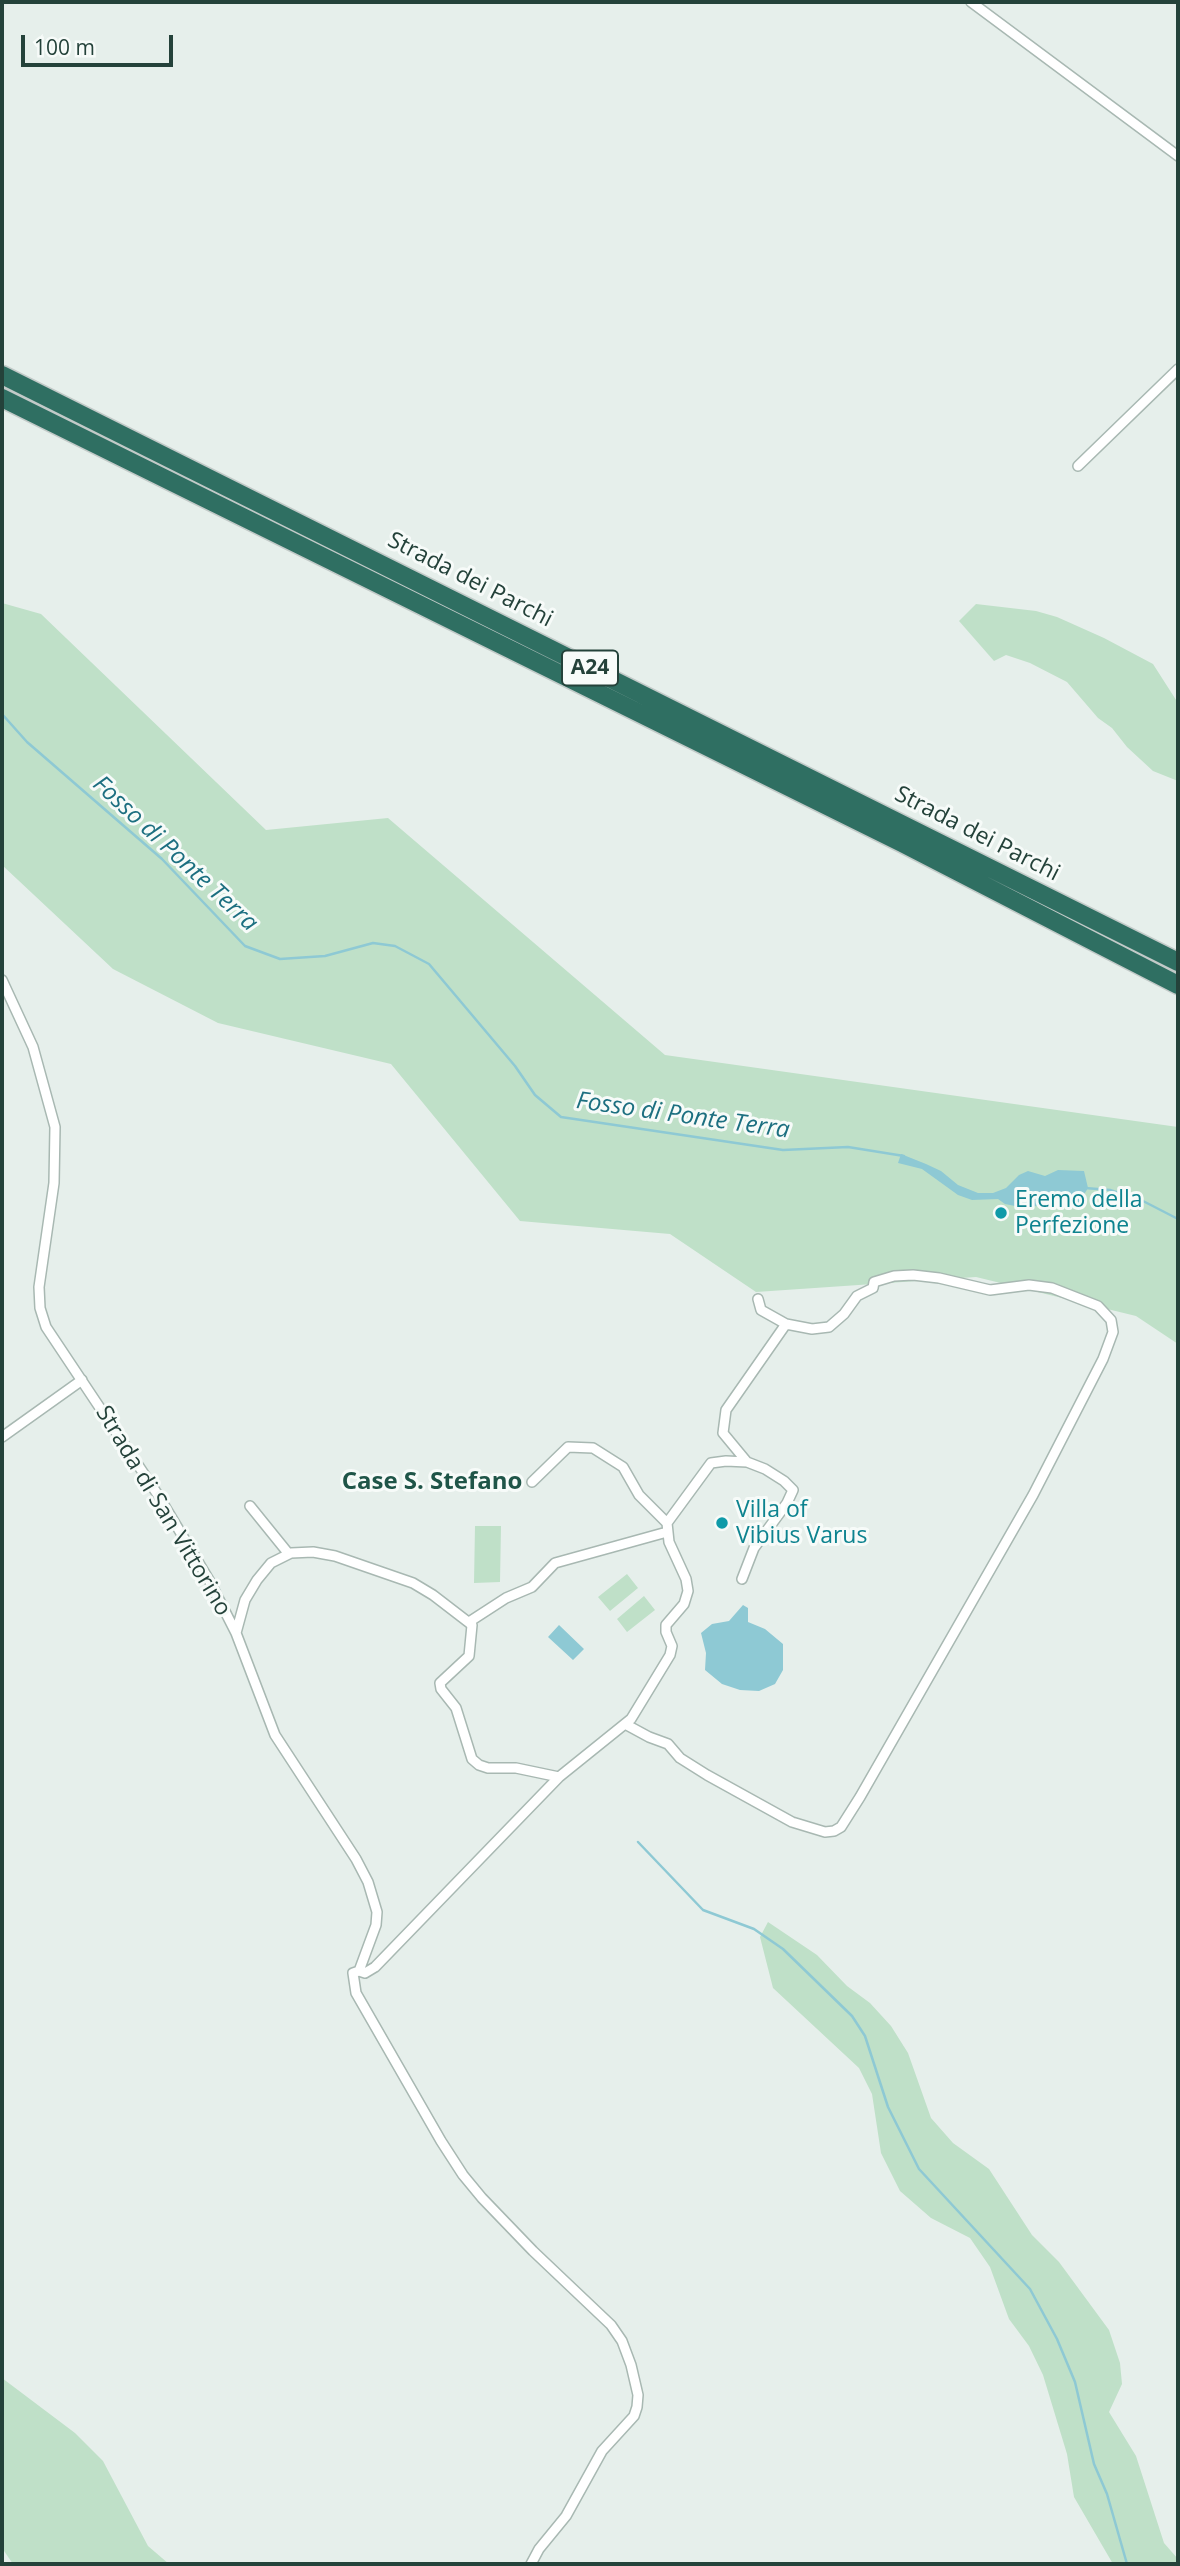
<!DOCTYPE html>
<html>
<head>
<meta charset="utf-8">
<style>
  body { margin:0 }
  #map { position:relative; width:1180px; height:2566px; overflow:hidden; background:#e6efeb; font-family:"Open Sans",sans-serif }
  canvas { display:block }
  .frame { position:absolute; inset:0; border:4px solid #24423a; pointer-events:none }
  .scale { position:absolute; left:21px; top:35px; width:152px; height:32px; box-sizing:border-box; border:4px solid #24423a; border-top:0; padding-left:9px; font-size:21px; line-height:24px; white-space:nowrap; color:#24423a; -webkit-text-stroke:5px #f7fbf9; paint-order:stroke }
</style>
</head>
<body>
<div id="map">
<canvas width="1180" height="2566"></canvas>
<div class="frame"></div>
<div class="scale">100 m</div>
</div>
<script>
const ctx = document.querySelector('canvas').getContext('2d');
ctx.lineJoin = 'round';
function fill(path, color) { ctx.fillStyle = color; ctx.fill(path, 'evenodd'); }
const poly = rows => new Path2D(rows.map(r => 'M' + r).join(''));
function strokePath(path, color, width, dash) { ctx.strokeStyle = color; ctx.lineWidth = width; ctx.lineCap = dash ? 'butt' : 'round'; ctx.setLineDash(dash || []); ctx.stroke(path); }
function drawText(font, color, halo, rows, align = 'center') {
  ctx.font = font + ' "Open Sans",sans-serif'; ctx.lineWidth = 6; ctx.setLineDash([]); ctx.textBaseline = 'middle'; ctx.strokeStyle = halo; ctx.fillStyle = color; for (const [text, x, y, turn = 0] of rows) {
    ctx.save(); ctx.translate(x, y); ctx.rotate((+turn || 0) * Math.PI / 180); ctx.textAlign = isNaN(turn) ? turn : align; if (halo) ctx.strokeText(text, 0, 0); ctx.fillText(text, 0, 0); ctx.restore();
  }
}
fill(poly([
  [2,603,41,614,266,830,388,818,665,1055,1178,1127,1178,1344,1136,1316,976,1277,756,1292,670,1234,520,1221,391,1064,218,1023,113,969,2,865],
  [976,604,1036,611,1057,617,1104,638,1153,664,1178,703,1178,781,1153,771,1127,747,1112,728,1098,718,1067,682,1030,663,1006,655,994,661,959,621],
  [475,1526,501,1526,500,1582,474,1583],
  [627,1574,638,1588,610,1611,598,1597],
  [644,1596,655,1610,627,1632,617,1619],
  [768,1922,817,1955,847,1986,870,2003,891,2026,908,2053,931,2118,953,2143,989,2169,1032,2235,1059,2262,1109,2330,1120,2363,1122,2384,1109,2412,1136,2456,1164,2543,1178,2559,1178,2564,1113,2564,1074,2497,1067,2454,1043,2375,1029,2346,1009,2319,990,2267,970,2238,931,2218,900,2191,881,2153,872,2094,859,2068,773,1988,760,1937],
  [2,2378,75,2433,103,2461,148,2546,169,2564,13,2564,2,2548]
]), '#bfe0c8');
fill(poly([
  [901,1154,926,1164,941,1171,958,1185,978,1193,993,1193,1006,1188,1019,1175,1028,1171,1045,1176,1058,1170,1084,1171,1088,1188,1078,1204,1048,1204,1025,1208,1005,1204,998,1199,972,1200,958,1195,922,1169,898,1163],
  [743,1605,748,1608,748,1622,765,1629,783,1644,783,1670,775,1684,759,1691,740,1690,722,1684,705,1670,706,1653,701,1633,712,1624,729,1621],
  [559,1625,584,1649,573,1660,548,1637]
]), '#8ec9d4');
strokePath(poly([
  [2,714,27,742,162,859,245,946,280,959,325,956,373,943,395,946,429,964,515,1066,535,1095,561,1117,783,1150,848,1147,904,1156],
  [1085,1188,1110,1190,1143,1201,1178,1219],
  [638,1842,703,1910,754,1929,783,1949,852,2016,865,2036,888,2107,919,2169,1030,2289,1057,2339,1075,2382,1094,2464,1107,2494,1127,2564]
]), '#8ec9d4', 2.5);
const minor = poly([
  [971,2,1178,156],
  [1078,466,1178,369],
  [2,980,33,1047,55,1127,54,1183,39,1287,40,1308,46,1327,158,1495,209,1580,236,1633,275,1735,356,1859,368,1882,377,1912,376,1925,359,1971,353,1973,356,1993,441,2141,463,2175,482,2198,533,2251,611,2325,622,2341,631,2365,638,2395,637,2407,634,2416,602,2451,566,2516,539,2549,531,2564],
  [2,1437,82,1380],
  [532,1482,568,1447,593,1448,623,1467,639,1495,667,1523],
  [250,1506,288,1553],
  [742,1579,754,1548,787,1503,793,1490,784,1481,765,1469,747,1462],
  [469,1622,506,1598,532,1587,555,1563,667,1532],
  [236,1633,245,1600,257,1580,271,1563,291,1553,313,1552,335,1556,413,1583,433,1595,472,1625,469,1656,440,1683,441,1689,456,1708,472,1759,479,1765,488,1768,516,1768,559,1777],
  [625,1724,649,1737,668,1744,680,1758,707,1775,792,1822,825,1832,834,1831,841,1827,860,1797,1033,1495,1103,1359,1113,1332,1111,1320,1098,1306,1052,1288,1029,1285,990,1290,939,1278,913,1275,894,1276,874,1282,873,1288,857,1296,844,1314,829,1327,812,1329,786,1324],
  [359,1971,365,1973,375,1967,559,1777,631,1719,670,1655,672,1646,666,1632,666,1625,684,1604,688,1591,686,1579,669,1542,667,1523,711,1463,726,1461,747,1462,723,1433,726,1410,786,1324,761,1310,758,1299]
]);
const motorway = poly([
  [2,375,1178,962],
  [2,398,902,843,1178,985]
]);
strokePath(minor, '#a8b8b2', 12);
strokePath(motorway, '#c2cac8', 21);
strokePath(minor, '#fff', 9);
strokePath(motorway, '#2f6f62', 18);
for (const [x, y, r, color] of [
  [1001,1213,7,"#0f9aa8"],
  [722,1523,7,"#0f9aa8"]
]) { const dot = new Path2D(); dot.arc(x, y, r, 0, 2 * Math.PI); ctx.fillStyle = color; ctx.fill(dot); strokePath(dot, '#f7fbf9', 2.5); }
for (const [x, y, w] of [
  [590,668,56]
]) { const box = new Path2D(); box.roundRect(x - w / 2, y - 17.5, w, 35, 5); ctx.fillStyle = '#f7fbf9'; ctx.fill(box); strokePath(box, '#24423a', 2); }
drawText('bold 21px', '#24423a', null, [
  ["A24",590,668]
]);
drawText('23px', '#24423a', '#f7fbf9', [
  ["Strada dei Parchi",470,580,27],
  ["Strada dei Parchi",977,834,27],
  ["Strada di San Vittorino",163,1511,59]
]);
drawText('23px', '#0d838f', '#f7fbf9', [
  ["Eremo della",1015,1200],
  ["Perfezione",1015,1226],
  ["Villa of",736,1510],
  ["Vibius Varus",736,1536]
], 'left');
drawText('italic 24px', '#1c6f80', '#f7fbf9', [
  ["Fosso di Ponte Terra",175,854,43],
  ["Fosso di Ponte Terra",683,1116,8]
]);
drawText('bold 24px', '#1f5548', '#f7fbf9', [
  ["Case S. Stefano",432,1482]
]);
</script>
</body>
</html>
